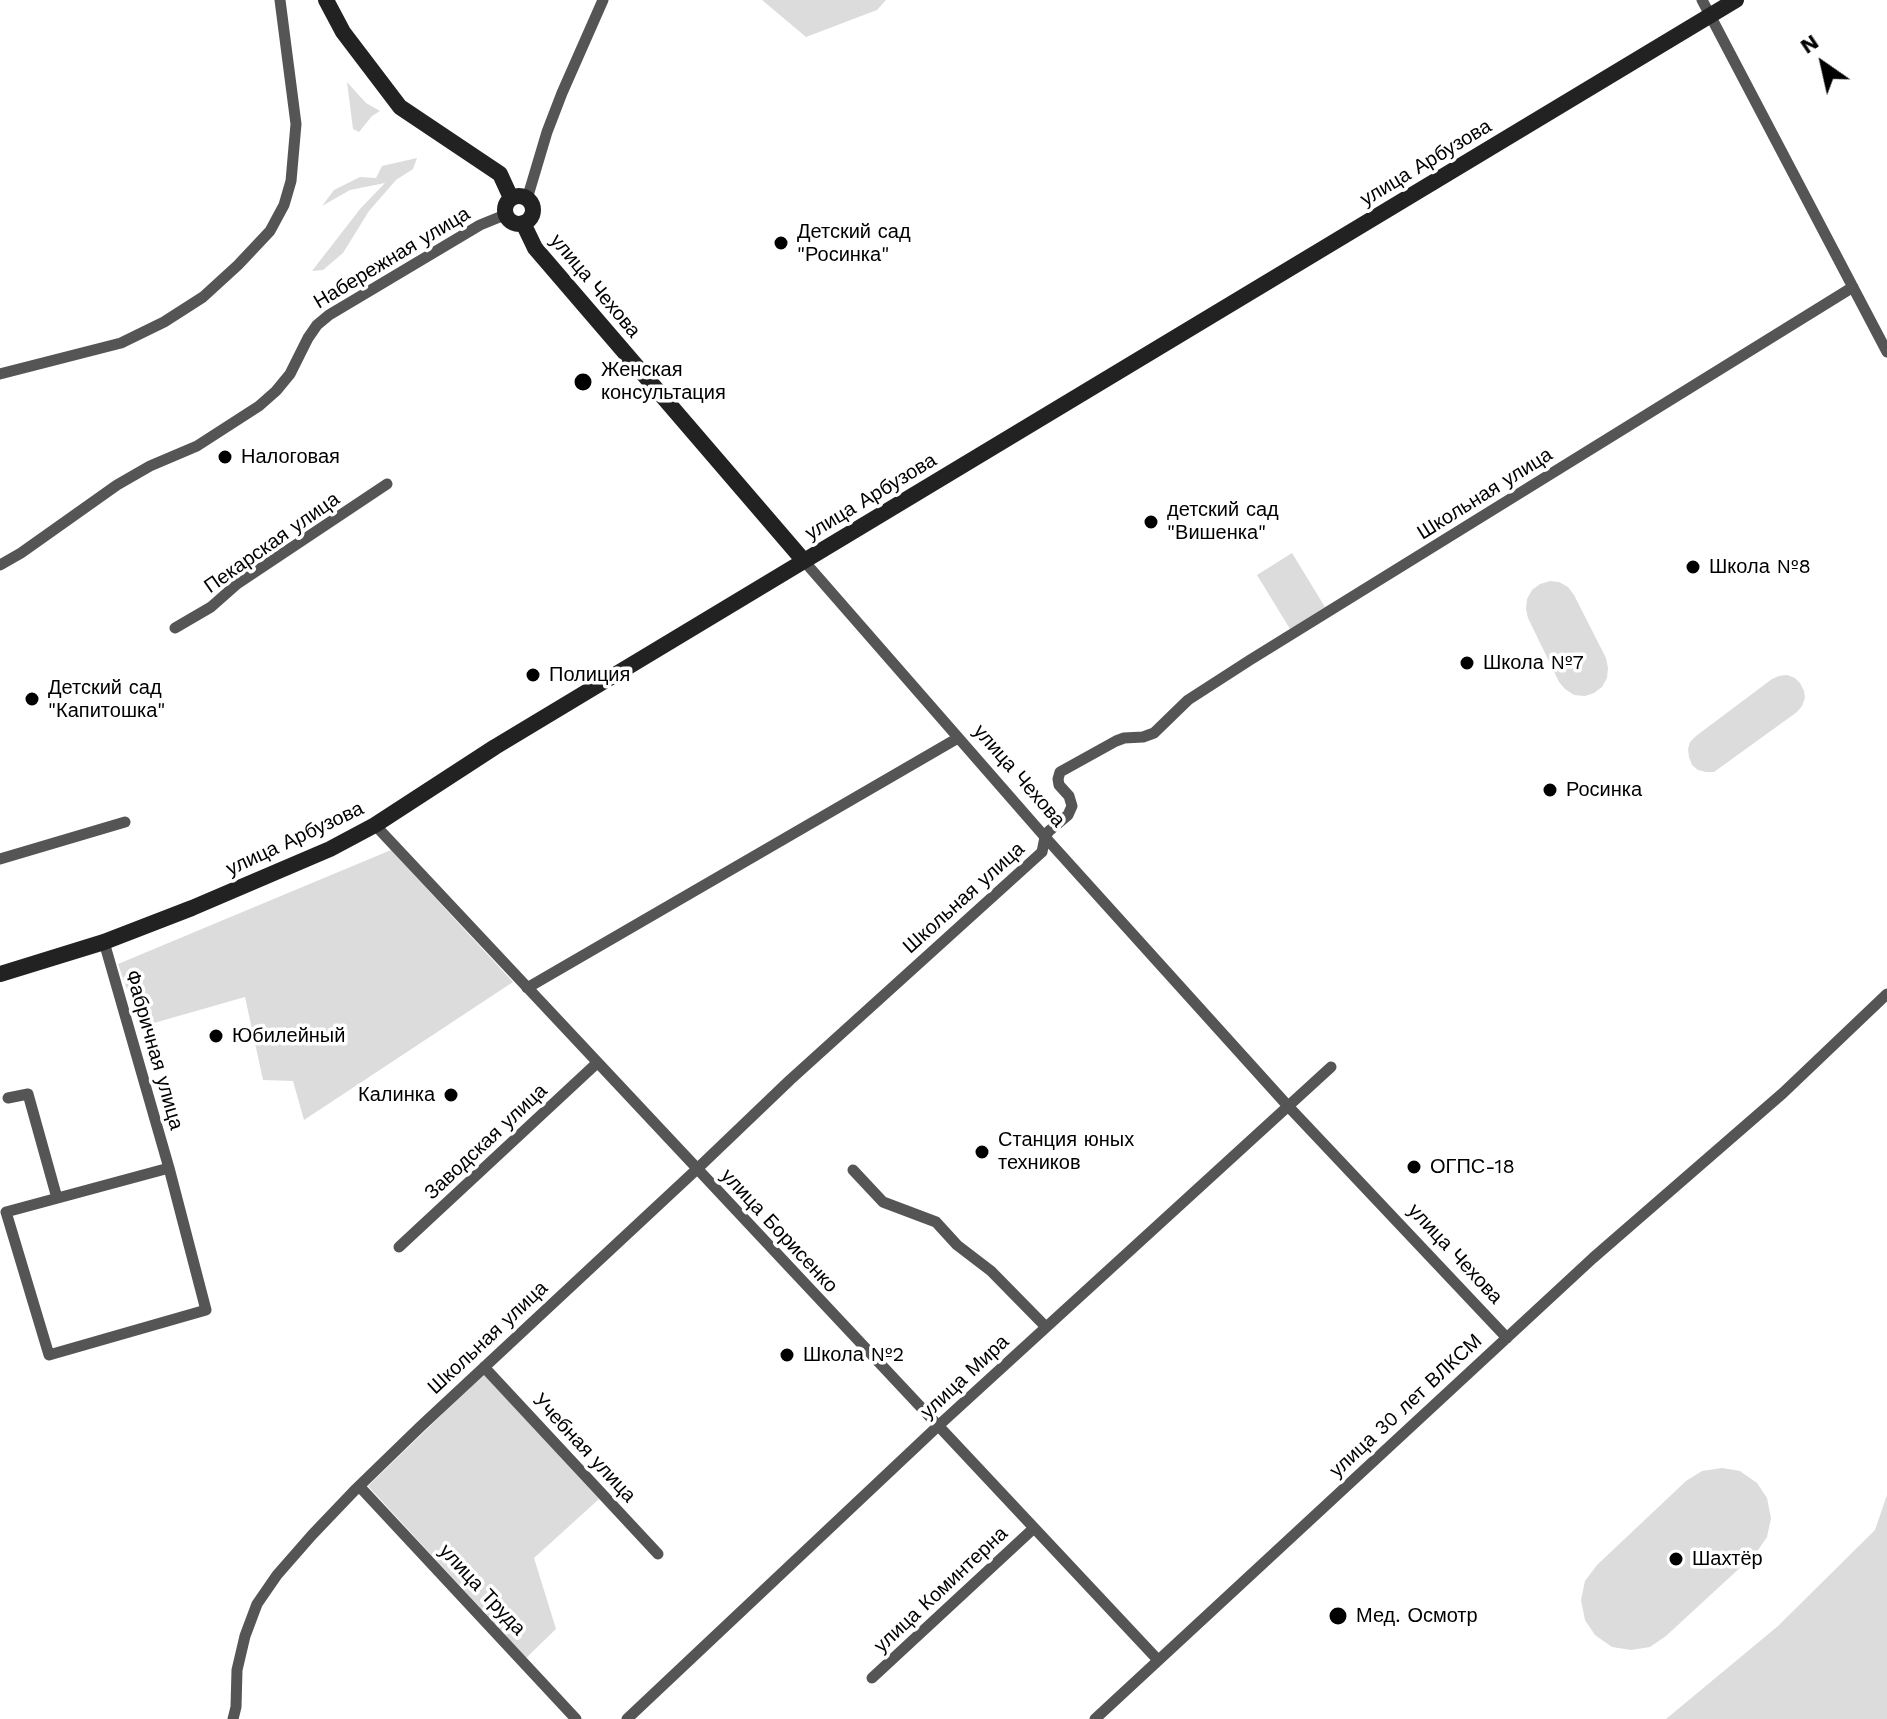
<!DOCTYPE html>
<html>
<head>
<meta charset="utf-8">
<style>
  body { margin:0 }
  #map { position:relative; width:1887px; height:1719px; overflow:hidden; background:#fff; font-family:"Work Sans",sans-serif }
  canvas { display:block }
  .north { position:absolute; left:1783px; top:24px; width:80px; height:80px; -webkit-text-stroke:6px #fff; paint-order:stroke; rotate:326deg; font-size:22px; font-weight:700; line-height:32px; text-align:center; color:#000 }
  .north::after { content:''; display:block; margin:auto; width:28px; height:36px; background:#000; clip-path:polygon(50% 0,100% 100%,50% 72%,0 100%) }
</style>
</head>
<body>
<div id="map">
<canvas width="1887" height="1719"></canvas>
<div class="north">N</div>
</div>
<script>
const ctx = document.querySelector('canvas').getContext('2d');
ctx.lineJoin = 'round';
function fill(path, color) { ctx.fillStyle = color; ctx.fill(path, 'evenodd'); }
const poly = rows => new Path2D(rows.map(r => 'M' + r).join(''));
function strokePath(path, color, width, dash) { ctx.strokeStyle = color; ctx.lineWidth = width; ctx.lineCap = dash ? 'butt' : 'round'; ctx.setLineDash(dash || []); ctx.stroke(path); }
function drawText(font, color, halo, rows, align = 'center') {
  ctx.font = font + ' "Work Sans",sans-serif'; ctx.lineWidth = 7; ctx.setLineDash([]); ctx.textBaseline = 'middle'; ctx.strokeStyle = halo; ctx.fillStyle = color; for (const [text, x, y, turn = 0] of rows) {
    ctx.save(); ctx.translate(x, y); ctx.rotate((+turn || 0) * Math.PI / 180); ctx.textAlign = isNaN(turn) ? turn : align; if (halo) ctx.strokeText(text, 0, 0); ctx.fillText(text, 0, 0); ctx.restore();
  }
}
fill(poly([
  [762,0,886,0,877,10,806,37],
  [347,82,366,103,380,111,372,116,359,132,353,129],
  [417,158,413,169,396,180,369,211,343,253,323,270,312,271,360,209,385,183,350,190,322,206,334,190,360,177,376,178,382,166],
  [1292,553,1325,607,1290,629,1257,575],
  [1550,581,1559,582,1568,587,1574,595,1606,658,1608,668,1607,678,1602,687,1594,693,1585,696,1574,695,1565,689,1559,682,1528,618,1526,609,1527,599,1532,590,1540,584],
  [1787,675,1795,678,1800,683,1804,691,1805,698,1802,706,1797,712,1714,772,1706,772,1698,770,1692,765,1689,757,1688,749,1690,742,1696,736,1772,679,1779,676],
  [391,850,513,982,304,1120,293,1081,263,1080,245,997,140,1027,118,964],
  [484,1374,599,1499,534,1558,556,1629,526,1658,368,1486],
  [1722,1468,1740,1471,1757,1483,1767,1498,1771,1518,1767,1537,1756,1553,1666,1636,1650,1647,1631,1650,1612,1647,1595,1635,1585,1620,1581,1600,1585,1581,1597,1565,1686,1481,1702,1471],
  [1887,1495,1887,1719,1666,1719,1778,1626,1875,1530]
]), '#dcdcdc');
strokePath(poly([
  [1702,0,1887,352],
  [527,199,547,132,562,93,603,0],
  [0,374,121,343,164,322,203,297,238,265,270,231,284,205,291,181,296,124,280,0],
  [804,561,1045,837,1287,1105,1507,1338],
  [0,565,21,553,117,485,150,466,197,446,259,406,276,391,290,374,308,338,317,325,329,315,480,225,507,214],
  [175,628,211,607,237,584,387,484],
  [375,825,1158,1660],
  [0,859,125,822],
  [104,942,169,1168,206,1310,49,1355,6,1212,169,1168],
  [527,988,958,738],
  [8,1098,28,1094,57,1198],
  [853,1170,883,1202,936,1222,957,1245,991,1271,1046,1327],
  [399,1247,597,1063],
  [484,1367,658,1554],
  [359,1486,576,1719],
  [872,1678,1034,1528],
  [233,1719,236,1707,237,1670,245,1636,257,1604,277,1575,312,1535,354,1491,420,1427,697,1169,790,1080,1042,852,1045,837,1049,831,1068,815,1072,806,1069,796,1059,785,1058,779,1060,772,1116,741,1124,738,1143,737,1154,733,1188,700,1250,660,1853,287],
  [627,1719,938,1426,1331,1067],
  [1095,1719,1593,1258,1783,1093,1887,994]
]), '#555', 11);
strokePath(poly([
  [326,0,343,32,400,107,500,174,511,198],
  '505 210a14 14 0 1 1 28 0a14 14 0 1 1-28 0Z',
  [523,223,535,248,804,561],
  [0,974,104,942,192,908,330,849,375,825,495,747,1736,0]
]), '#222', 16);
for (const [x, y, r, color] of [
  [781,243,8,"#000"],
  [583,382,10,"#000"],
  [225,457,8,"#000"],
  [1151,522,8,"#000"],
  [1693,567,8,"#000"],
  [1467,663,8,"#000"],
  [533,675,8,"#000"],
  [32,699,8,"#000"],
  [1550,790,8,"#000"],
  [216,1036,8,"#000"],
  [451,1095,8,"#000"],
  [982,1152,8,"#000"],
  [1414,1167,8,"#000"],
  [787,1355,8,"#000"],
  [1676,1559,8,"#000"],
  [1338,1616,10,"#000"]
]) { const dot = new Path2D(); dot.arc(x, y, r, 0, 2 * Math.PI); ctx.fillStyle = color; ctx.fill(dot); strokePath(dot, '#fff', 3); }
drawText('20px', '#000', '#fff', [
  ["улица Арбузова",1426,163,-31],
  ["Набережная улица",392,258,-31],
  ["улица Чехова",595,286,50],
  ["Школьная улица",1485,494,-32],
  ["улица Арбузова",871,497,-31],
  ["Пекарская улица",272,543,-35],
  ["улица Чехова",1019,776,49],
  ["улица Арбузова",295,839,-25],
  ["Школьная улица",964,898,-42],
  ["Фабричная улица",154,1050,74],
  ["Заводская улица",486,1142,-43],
  ["улица Борисенко",779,1231,47],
  ["улица Чехова",1455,1254,47],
  ["Школьная улица",488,1338,-43],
  ["улица Мира",965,1377,-43],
  ["улица 30 лет ВЛКСМ",1406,1406,-43],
  ["Учебная улица",584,1448,47],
  ["улица Труда",482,1590,47],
  ["улица Коминтерна",941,1590,-43]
]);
drawText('20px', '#000', '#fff', [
  ["Детский сад",797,232],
  ["\"Росинка\"",797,255],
  ["Женская",601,370],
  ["консультация",601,393],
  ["Налоговая",241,457],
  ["детский сад",1167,510],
  ["\"Вишенка\"",1167,533],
  ["Школа №8",1709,567],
  ["Школа №7",1483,663],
  ["Полиция",549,675],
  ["Детский сад",48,688],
  ["\"Капитошка\"",48,711],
  ["Росинка",1566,790],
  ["Юбилейный",232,1036],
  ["Калинка",435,1095,"right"],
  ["Станция юных",998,1140],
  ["техников",998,1163],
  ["ОГПС-18",1430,1167],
  ["Школа №2",803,1355],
  ["Шахтёр",1692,1559],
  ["Мед. Осмотр",1356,1616]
], 'left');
</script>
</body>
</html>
